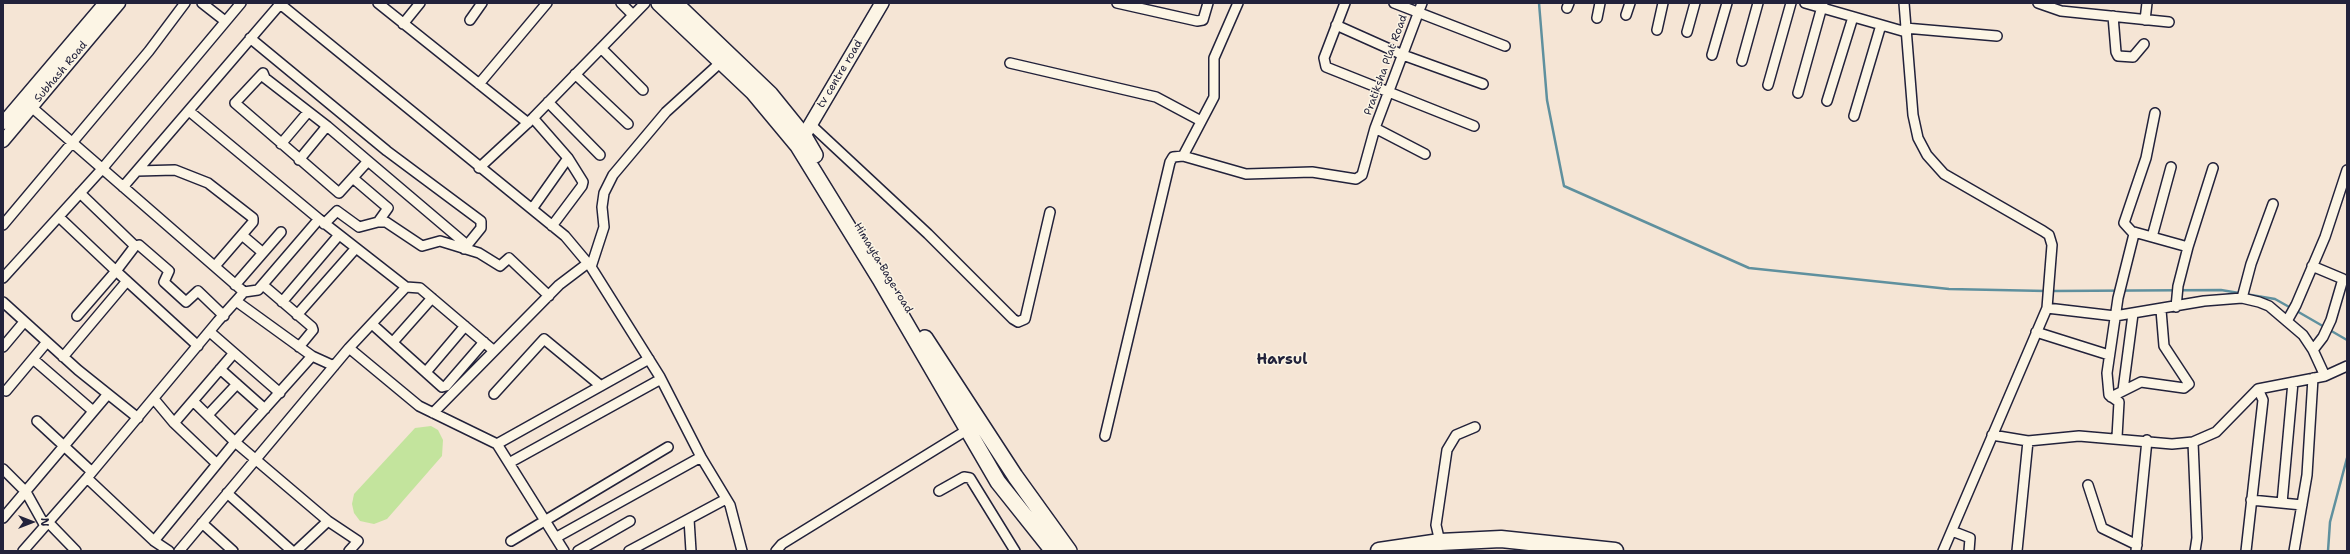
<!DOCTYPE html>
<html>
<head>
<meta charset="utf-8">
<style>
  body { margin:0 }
  #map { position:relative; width:2350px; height:554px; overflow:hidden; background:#f5e5d5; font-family:"Shantell Sans",sans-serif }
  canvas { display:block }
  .frame { position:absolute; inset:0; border:4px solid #22223b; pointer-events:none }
  .north { position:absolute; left:12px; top:502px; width:40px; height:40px; -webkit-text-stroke:3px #fcf5e5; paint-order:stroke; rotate:90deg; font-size:11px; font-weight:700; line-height:16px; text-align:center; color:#22223b }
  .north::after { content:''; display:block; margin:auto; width:14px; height:18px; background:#22223b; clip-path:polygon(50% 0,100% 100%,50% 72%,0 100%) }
</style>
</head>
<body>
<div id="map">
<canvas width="2350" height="554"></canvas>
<div class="frame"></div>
<div class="north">N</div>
</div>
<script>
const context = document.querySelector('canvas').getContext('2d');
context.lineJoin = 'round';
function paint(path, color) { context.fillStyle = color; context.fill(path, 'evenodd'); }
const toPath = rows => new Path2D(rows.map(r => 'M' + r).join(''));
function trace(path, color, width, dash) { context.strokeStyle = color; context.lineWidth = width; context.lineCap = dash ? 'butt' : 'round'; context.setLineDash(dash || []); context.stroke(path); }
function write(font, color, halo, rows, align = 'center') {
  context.font = font + ' "Shantell Sans",sans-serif'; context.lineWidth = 3; context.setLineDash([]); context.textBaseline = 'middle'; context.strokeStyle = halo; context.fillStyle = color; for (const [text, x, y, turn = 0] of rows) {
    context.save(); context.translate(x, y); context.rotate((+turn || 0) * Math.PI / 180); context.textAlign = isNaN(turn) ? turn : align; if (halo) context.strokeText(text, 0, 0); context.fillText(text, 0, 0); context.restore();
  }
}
paint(toPath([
  [431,426,438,430,443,440,442,456,387,519,374,524,360,521,354,513,352,504,354,494,415,428]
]), '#c3e49d');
trace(toPath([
  [1539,3,1547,100,1564,186,1749,268,1949,289,2046,291],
  [2051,291,2221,290,2275,299,2291,308],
  [2295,310,2347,340],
  [2328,551,2330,522,2347,458]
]), '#5f909e', 2.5);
const minor = toPath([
  [202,3,225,21],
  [279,3,565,236,591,267,660,377,701,457,730,505,742,551],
  [378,3,528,123],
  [621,3,633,15],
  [1117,3,1197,21,1203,20,1208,3],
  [1345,3,1324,58,1326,67,1474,126],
  [1394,3,1505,46],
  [1422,3,1375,128,1425,154],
  [1805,3,1906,32],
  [1904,3,1913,115,1918,138,1927,155,1944,174,2043,231,2049,235,2052,245,2047,308,1943,551],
  [2038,3,2061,11,2169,22],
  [1567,8,1569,3],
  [1626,15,1630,3],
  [2113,16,2116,52,2118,56,2133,57,2144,44],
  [1597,18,1600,3],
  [470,20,482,3],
  [2145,20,2147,3],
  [403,24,420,3],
  [1336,25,1403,55,1483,84],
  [1905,28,1997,36],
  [1657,30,1663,3],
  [1687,32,1695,3],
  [250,38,387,151,481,221,481,228,464,249],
  [601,48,643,90],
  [1712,55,1727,3],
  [1742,61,1758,3],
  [1010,63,1156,97,1201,121],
  [575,74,628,124],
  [479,84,547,3],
  [1768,85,1791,3],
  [1798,93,1823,3],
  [1827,101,1853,17],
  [548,102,600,155],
  [28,104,244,292],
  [189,111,319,219,406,287],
  [1854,116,1881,25],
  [533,118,568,158,583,182,582,186,552,226],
  [810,124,928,234,1013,319,1018,322,1025,319,1050,212],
  [281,144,308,112],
  [1183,156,1214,97,1214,58,1238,3],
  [299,160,327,126],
  [368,161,339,193,235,103,263,73,265,78,327,126,368,161,467,245],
  [479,168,533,118,645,3],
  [137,171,175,170,208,183,253,218,253,222,215,266],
  [354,179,388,208,378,222],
  [123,187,281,3],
  [80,193,135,246],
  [532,209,568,158],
  [59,217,116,271,77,316],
  [324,224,337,211,359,227,378,222,386,222,422,246,440,241,479,253,500,266,509,258,549,296],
  [3,225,149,51,185,3],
  [2134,232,2188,247],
  [242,235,262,252],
  [2152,237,2171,167],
  [2312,266,2343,279,2331,320,2323,337,2313,350],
  [591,267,604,227,602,207,604,193,613,175,666,112,721,62],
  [3,278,102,169,241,3],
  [235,285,281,232],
  [263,285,312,327,313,330,299,347],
  [2242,298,2251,264,2273,204],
  [236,301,312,356],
  [3,302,78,370,138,418],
  [282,302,339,235],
  [2176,307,2178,286,2188,247,2213,168],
  [2047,308,2115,316,2204,301,2242,298,2259,302,2269,306,2303,335,2313,350,2325,376],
  [297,315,356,248],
  [2287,321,2296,305,2325,237,2347,170],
  [372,324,442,387,446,386,484,342],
  [210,332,280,393],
  [2036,332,2109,355],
  [393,342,432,298],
  [198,346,116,271,135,246,139,245,169,271,164,282,186,302,198,291,224,316],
  [3,347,24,322],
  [349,348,419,406,497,444,564,551],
  [63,357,127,281],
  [33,359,93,411],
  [220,369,265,409],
  [426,372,465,326],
  [2123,390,2133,314],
  [6,391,47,342],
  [494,394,544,339,601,386],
  [2111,397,2141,382,2184,388,2189,384,2164,346,2161,310],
  [154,399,174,423,217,464],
  [193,401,235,442,312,356,334,366],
  [433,413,559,285,588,263],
  [208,415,237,384],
  [37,421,92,472],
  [174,423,234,353],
  [1992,435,2028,441,2079,436,2172,444,2193,442,2216,432,2258,389],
  [1105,436,1170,162,1173,157,1183,156,1246,174,1312,172,1356,179,1362,175,1375,128],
  [2117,437,2119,402,2109,395,2107,373,2118,298,2134,234,2124,223,2146,158,2155,113],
  [2193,442,2197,538,2195,551],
  [497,444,649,359],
  [509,463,661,379],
  [3,469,26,492,45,526],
  [87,478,154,541,169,551],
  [2088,485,2102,528,2137,545],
  [939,491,964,477,970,478,1015,551],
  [227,493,292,551],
  [2251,500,2302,505],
  [2282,503,2293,382],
  [3,518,108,394],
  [689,519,691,551],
  [48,522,76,551],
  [202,523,233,551],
  [1952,531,1970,538,1969,551],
  [557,537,701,457],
  [154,541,235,442,328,521,358,541,349,551],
  [511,541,668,447],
  [1440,542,1436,525,1447,450,1456,435,1475,427],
  [23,551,87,478,218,321,244,292,258,290,319,219],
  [179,551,349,348,406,287,420,288,493,350],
  [296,551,328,521],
  [578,551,630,521],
  [629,551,726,499],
  [776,551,782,544,967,430],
  [2017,551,2028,441],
  [2136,551,2147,440],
  [2246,551,2263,400,2258,389,2325,376,2347,366],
  [2294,551,2307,475,2313,378]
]);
const tertiary = toPath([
  [3,123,105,3],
  [3,141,119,3]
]);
const secondary = toPath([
  [799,144,882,3]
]);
const primary = toPath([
  [659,3,753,92,798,146,880,279,998,482,1053,551],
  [675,3,770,94,804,136,815,155],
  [925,338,1015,476,1069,551]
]);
const trunk = toPath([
  [1379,551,1440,542,1501,539,1615,551]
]);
trace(minor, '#22223b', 12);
trace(tertiary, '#22223b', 15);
trace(secondary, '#22223b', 16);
trace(primary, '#22223b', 18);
trace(trunk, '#22223b', 19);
trace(minor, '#fcf5e5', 9);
trace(tertiary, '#fcf5e5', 12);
trace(secondary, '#fcf5e5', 13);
trace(primary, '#fcf5e5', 15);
trace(trunk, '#fcf5e5', 16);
write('11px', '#22223b', '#fcf5e5', [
  ["Pratiksha Plat Road",1386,65,-70],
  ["Subhash Road",61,72,-50],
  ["tv centre road",840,74,-59],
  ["Himayta Bage road",883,268,59]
]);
write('bold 15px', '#22223b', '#fcf5e5', [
  ["Harsul",1282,360]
]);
</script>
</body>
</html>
